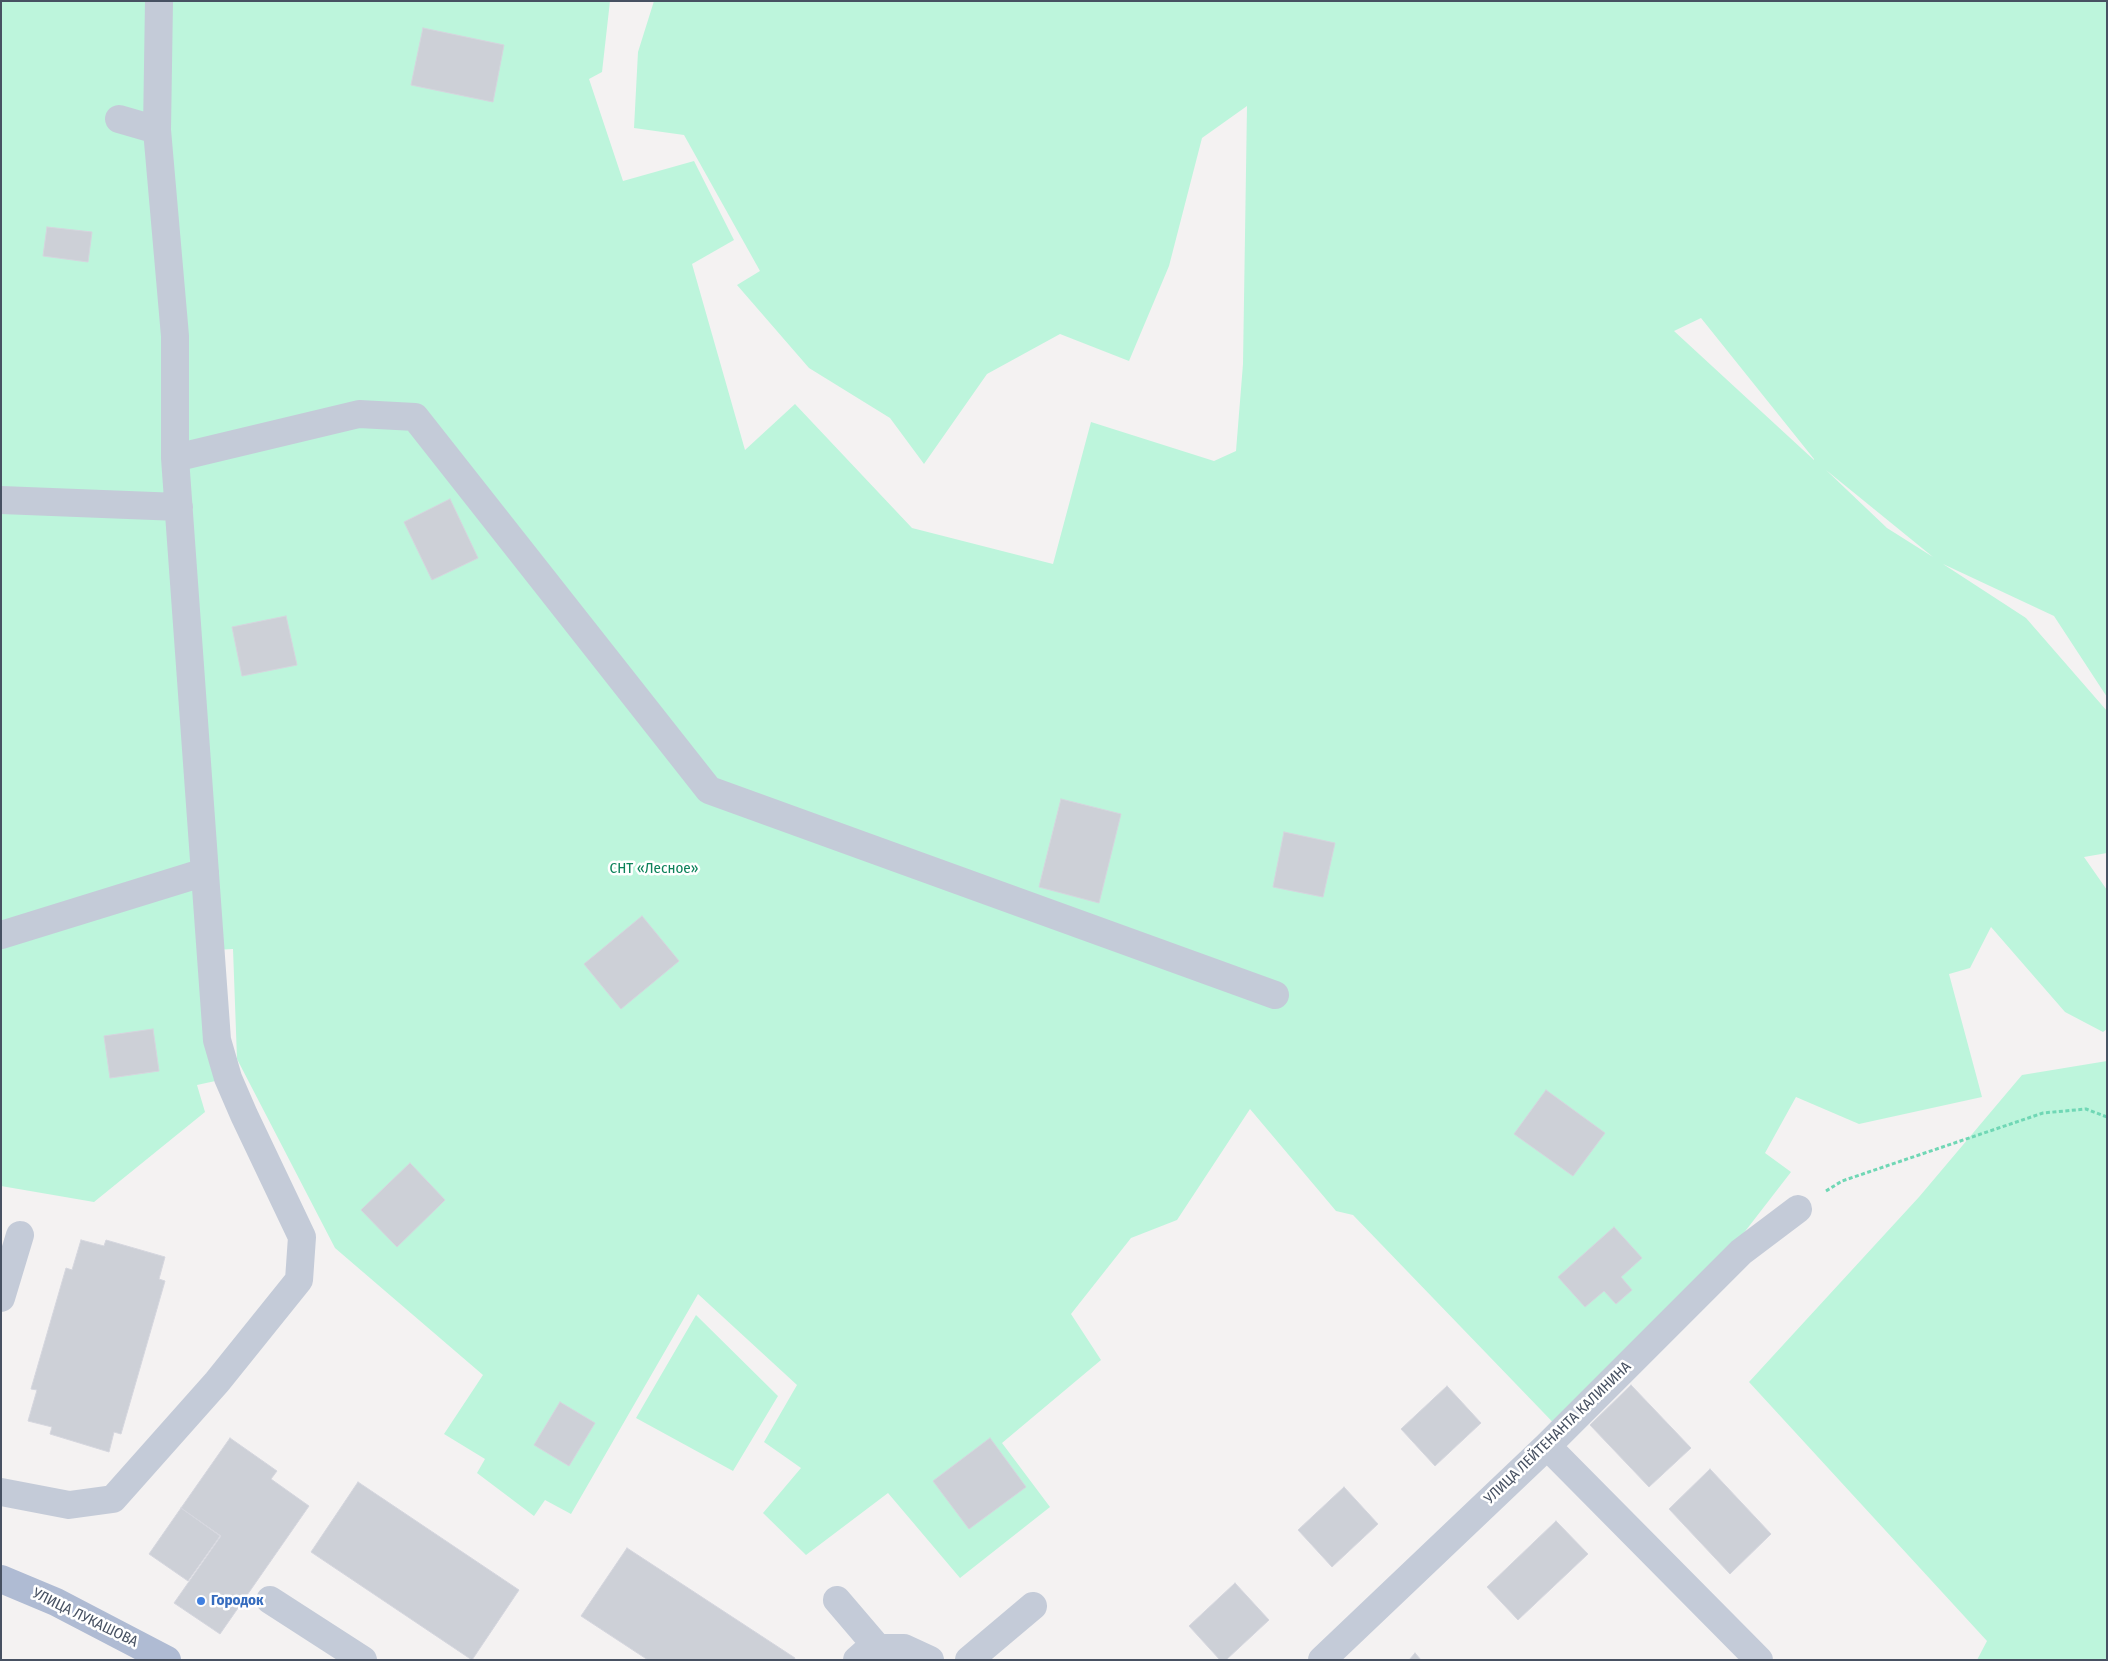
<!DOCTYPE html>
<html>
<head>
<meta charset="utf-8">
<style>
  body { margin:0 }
  #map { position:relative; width:2108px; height:1661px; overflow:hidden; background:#f4f2f2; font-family:"Fira Sans Condensed",sans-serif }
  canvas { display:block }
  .frame { position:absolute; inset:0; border:2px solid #475162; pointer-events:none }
</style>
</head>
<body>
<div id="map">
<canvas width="2108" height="1661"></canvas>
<div class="frame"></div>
</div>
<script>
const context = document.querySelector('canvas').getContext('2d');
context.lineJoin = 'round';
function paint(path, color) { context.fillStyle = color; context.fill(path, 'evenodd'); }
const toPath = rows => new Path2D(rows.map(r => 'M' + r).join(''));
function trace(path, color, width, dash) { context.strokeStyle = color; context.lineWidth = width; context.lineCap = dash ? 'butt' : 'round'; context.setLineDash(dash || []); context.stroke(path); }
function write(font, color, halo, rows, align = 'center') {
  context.font = font + ' "Fira Sans Condensed",sans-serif'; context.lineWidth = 5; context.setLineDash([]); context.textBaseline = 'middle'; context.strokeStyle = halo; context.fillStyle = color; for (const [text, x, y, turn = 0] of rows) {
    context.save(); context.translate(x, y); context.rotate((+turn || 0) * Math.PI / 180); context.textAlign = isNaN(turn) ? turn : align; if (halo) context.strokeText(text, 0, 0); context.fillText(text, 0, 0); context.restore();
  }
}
paint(toPath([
  [1,1,610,1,602,72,589,79,623,181,694,161,734,240,692,264,745,450,795,404,912,528,1053,564,1091,422,1214,461,1236,451,1243,364,1247,106,1202,138,1169,266,1129,361,1060,334,987,374,924,464,890,418,809,368,737,285,760,271,684,135,634,128,638,52,654,1,2107,1,2107,697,2054,616,1943,564,2026,618,2107,711,2107,853,2084,857,2107,890,2107,1029,2103,1032,2065,1012,1991,927,1970,968,1949,974,1982,1097,1859,1124,1796,1097,1765,1153,1791,1172,1644,1362,1568,1438,1353,1215,1336,1211,1250,1109,1177,1220,1131,1238,1071,1314,1101,1360,1002,1443,1050,1507,960,1578,888,1493,806,1555,763,1513,801,1468,764,1442,797,1385,698,1294,571,1514,545,1500,534,1516,477,1473,485,1459,444,1434,483,1375,335,1248,237,1059,233,949,214,950,220,1080,197,1085,205,1112,94,1202,1,1186],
  [1701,318,1814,459,1814,460,1674,331],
  [1826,470,1933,557,1887,528],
  [2107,1061,2107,1660,1977,1660,1987,1641,1749,1382,1919,1197,2022,1075],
  [696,1315,778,1396,733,1471,636,1418]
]), '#bdf5dc');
const building = toPath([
  [423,28,504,45,493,102,411,85,423,28],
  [47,227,92,232,88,262,43,256,47,227],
  [450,499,478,558,432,580,404,522,450,499],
  [286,616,297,665,242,676,232,627,286,616],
  [1061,799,1121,814,1099,903,1039,887,1061,799],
  [1284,832,1335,843,1323,897,1273,887,1284,832],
  [642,916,679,961,621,1009,584,964,642,916],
  [153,1029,159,1071,110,1078,104,1036,153,1029],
  [1546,1090,1605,1133,1573,1176,1514,1134,1546,1090],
  [410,1163,445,1200,397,1247,361,1210,410,1163],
  [1614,1227,1642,1258,1621,1277,1632,1290,1616,1304,1604,1291,1585,1307,1558,1277,1614,1227],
  [81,1240,104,1246,106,1240,165,1257,159,1279,165,1281,121,1434,114,1432,109,1452,50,1434,52,1427,28,1421,37,1390,31,1389,66,1268,72,1270,81,1240],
  [1631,1385,1691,1448,1649,1487,1590,1425,1631,1385],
  [1447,1386,1481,1423,1435,1466,1401,1429,1447,1386],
  [560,1402,595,1423,569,1466,534,1445,560,1402],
  [230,1438,277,1471,271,1479,309,1506,220,1634,174,1603,221,1536,181,1508,230,1438],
  [990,1438,1026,1487,969,1529,933,1481,990,1438],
  [1710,1469,1771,1534,1730,1574,1669,1509,1710,1469],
  [358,1482,519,1590,472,1660,311,1552,358,1482],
  [1344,1487,1378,1524,1332,1567,1298,1530,1344,1487],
  [181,1508,220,1536,188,1581,149,1554,181,1508],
  [1556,1521,1588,1554,1518,1620,1487,1587,1556,1521],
  [627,1548,795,1658,794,1660,648,1660,581,1616,627,1548],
  [1235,1583,1269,1620,1226,1660,1220,1660,1189,1626,1235,1583],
  [1415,1653,1421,1660,1409,1660,1415,1653]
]);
paint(building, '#cdd0d7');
trace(building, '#d5d6de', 1);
trace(toPath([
  [1826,1191,1842,1181,2043,1113,2086,1109,2107,1117]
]), '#70d7b5', 3, [4, 2.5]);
trace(toPath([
  [119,119,157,130],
  [175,458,359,414,415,417,709,790,1275,995],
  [1,500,179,507],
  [1,935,205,872],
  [1,1298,20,1235],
  [1547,1446,1759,1660],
  [1,1492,69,1505,113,1499,217,1382,299,1280,302,1237,244,1115,228,1078,217,1040,175,458,175,336,157,130,159,1],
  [270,1600,363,1660],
  [837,1600,878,1648],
  [857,1660,866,1652,878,1648,904,1648,930,1660],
  [969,1660,1033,1606],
  [1322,1660,1547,1446,1741,1252,1798,1209]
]), '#c4cbd8', 28);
trace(toPath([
  [1,1579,56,1602,167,1660]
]), '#afbbd3', 28);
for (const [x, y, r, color] of [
  [201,1601,5,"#3f7fe0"]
]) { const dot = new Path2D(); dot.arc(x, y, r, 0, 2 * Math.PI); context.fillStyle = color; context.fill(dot); trace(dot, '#fff', 2); }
write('15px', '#0d825a', '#fff', [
  ["СНТ «Лесное»",654,869]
]);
write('15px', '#475162', '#fff', [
  ["УЛИЦА ЛЕЙТЕНАНТА КАЛИНИНА",1558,1433,-44],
  ["УЛИЦА ЛУКАШОВА",85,1618,26]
]);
write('bold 15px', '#366cbe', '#fff', [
  ["Городок",211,1601]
], 'left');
</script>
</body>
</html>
